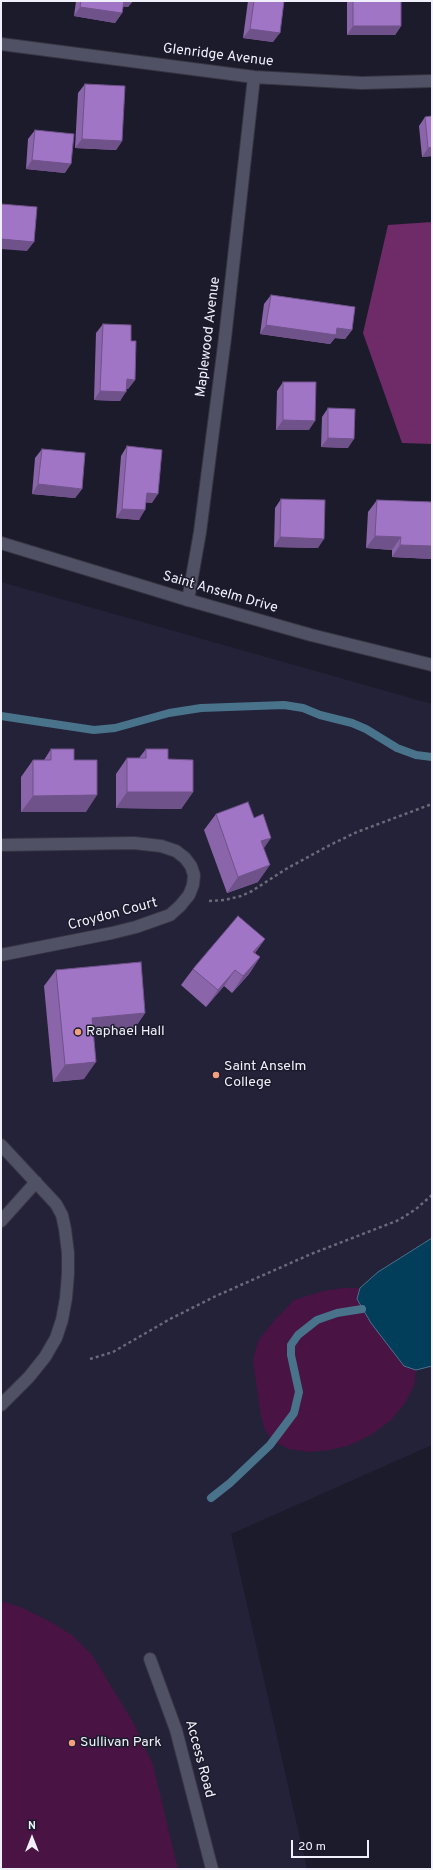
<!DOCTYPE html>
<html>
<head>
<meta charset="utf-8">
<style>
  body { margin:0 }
  #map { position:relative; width:433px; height:1870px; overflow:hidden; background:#1c1b2c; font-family:Overpass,sans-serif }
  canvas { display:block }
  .frame { position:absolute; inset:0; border:2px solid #eff0fc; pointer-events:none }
  .north { position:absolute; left:12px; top:1818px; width:40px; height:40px; -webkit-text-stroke:3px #1c1b2c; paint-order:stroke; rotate:0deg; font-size:11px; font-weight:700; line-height:16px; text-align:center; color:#eff0fc }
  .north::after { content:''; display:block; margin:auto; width:14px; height:18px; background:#eff0fc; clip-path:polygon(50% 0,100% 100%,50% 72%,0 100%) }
  .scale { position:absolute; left:291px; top:1840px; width:78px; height:18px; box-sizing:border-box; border:2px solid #eff0fc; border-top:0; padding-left:5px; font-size:12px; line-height:14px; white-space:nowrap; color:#eff0fc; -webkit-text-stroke:3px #1c1b2c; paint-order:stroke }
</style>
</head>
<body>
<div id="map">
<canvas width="433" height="1870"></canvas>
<div class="frame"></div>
<div class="north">N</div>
<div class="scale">20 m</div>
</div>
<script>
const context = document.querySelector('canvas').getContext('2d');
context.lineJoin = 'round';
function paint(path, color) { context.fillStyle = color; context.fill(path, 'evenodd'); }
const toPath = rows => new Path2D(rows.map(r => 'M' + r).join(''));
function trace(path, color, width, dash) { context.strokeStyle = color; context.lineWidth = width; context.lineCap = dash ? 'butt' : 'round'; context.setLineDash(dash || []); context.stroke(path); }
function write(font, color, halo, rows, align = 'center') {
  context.font = font + ' Overpass,sans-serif'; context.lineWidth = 3; context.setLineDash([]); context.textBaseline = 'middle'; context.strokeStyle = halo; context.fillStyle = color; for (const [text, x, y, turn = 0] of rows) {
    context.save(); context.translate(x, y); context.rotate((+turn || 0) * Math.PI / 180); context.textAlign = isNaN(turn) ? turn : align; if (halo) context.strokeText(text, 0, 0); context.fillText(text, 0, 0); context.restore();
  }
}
paint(toPath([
  [1,582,432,704,432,1445,231,1534,307,1869,1,1869]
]), '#232239');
paint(toPath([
  [343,1288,360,1288,357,1299,395,1355,404,1366,416,1370,414,1386,405,1403,391,1420,371,1435,348,1446,329,1450,310,1452,289,1449,273,1441,265,1430,261,1416,253,1361,258,1341,273,1322,294,1300,323,1291],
  [1,1601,20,1607,49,1621,72,1635,92,1655,133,1722,153,1765,178,1869,1,1869]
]), '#491344');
paint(toPath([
  [432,222,432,444,402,443,363,333,388,225]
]), '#6e2b68');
const water = toPath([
  [432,1238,432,1366,416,1370,404,1366,371,1323,357,1299,360,1288,378,1272,432,1238]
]);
paint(water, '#023d5a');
trace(water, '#49738b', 1);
trace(toPath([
  [1,716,94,730,115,728,169,713,201,708,284,705,303,708,320,715,352,723,366,729,397,748,416,755,432,757],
  [211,1498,230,1483,270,1445,294,1413,299,1392,291,1355,291,1345,298,1335,317,1320,337,1313,362,1309]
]), '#49738b', 8);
const lane = toPath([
  [1,845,134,843,161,846,176,851,185,858,191,866,194,875,193,885,189,895,180,906,170,915,136,927,112,933,1,955],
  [1,1145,56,1204,62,1215,65,1229,68,1253,68,1274,66,1298,62,1320,56,1338,45,1357,29,1377,1,1405],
  [1,1221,36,1182],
  [150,1659,176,1730,212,1869]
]);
const street = toPath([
  [1,44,254,77,362,83,432,81],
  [188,600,200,532,225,338,254,77]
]);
const secondary = toPath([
  [1,543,188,600,311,635,432,665]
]);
trace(lane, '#353542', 14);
trace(street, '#353542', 14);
trace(secondary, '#353542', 14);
trace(toPath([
  [209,901,225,900,241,896,252,891,286,869,330,845,357,832,432,804],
  [90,1359,113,1352,170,1319,216,1296,311,1254,399,1220,416,1209,432,1195]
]), '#6b6a79', 2.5, [3, 3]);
trace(lane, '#515165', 12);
trace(street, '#515165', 12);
trace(secondary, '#515165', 12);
paint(toPath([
  [76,1,133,1,128,7,123,6,122,13,115,23,74,16],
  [248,1,284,1,273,42,243,38],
  [347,1,401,1,401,26,395,35,347,35],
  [85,84,122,141,116,150,75,148,78,93],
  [432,116,432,156,422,157,419,126,425,117],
  [35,130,65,173,26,169,28,139],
  [271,295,352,330,345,339,335,338,330,344,260,334,264,304],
  [103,324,131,341,135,380,128,389,126,389,120,401,94,400,96,333],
  [283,382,309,430,276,430,277,391],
  [328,408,348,448,321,447,322,417],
  [127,446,152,503,146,502,139,520,116,518,121,456],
  [42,449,82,489,75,498,32,494,35,458],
  [281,499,318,548,274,547,275,508],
  [377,500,432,502,432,559,392,557,392,550,366,548,368,512],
  [51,749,74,760,86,812,21,812,21,777,33,760,44,760],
  [146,749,168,759,193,792,181,809,116,808,116,774,127,758,139,758],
  [216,814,264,848,258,882,227,893,204,830],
  [265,939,255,953,260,957,249,974,232,993,224,986,206,1007,181,985,193,969],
  [56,970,145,1013,134,1029,93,1033,84,1079,53,1082,44,986]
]), '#8a65a9');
paint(toPath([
  [121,1,133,1,128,7,118,6],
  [80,7,122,13,115,23,74,16],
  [353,26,401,26,395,35,347,35],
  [250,29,280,33,273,42,243,38],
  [82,139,122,141,116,150,75,148],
  [432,147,432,156,422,157,428,148],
  [32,160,71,164,65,173,26,169],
  [1,239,34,242,27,251,1,249],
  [266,325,337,328,352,330,345,339,335,338,330,344,260,334],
  [127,379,135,380,128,389,120,389],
  [100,391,126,392,120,401,94,400],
  [283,420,315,421,309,430,276,430],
  [328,438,354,439,348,448,321,447],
  [38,484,82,489,75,498,32,494],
  [147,493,158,494,152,503,140,502],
  [122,509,145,510,139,520,116,518],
  [375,536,401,537,392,550,366,548],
  [280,537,324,539,318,548,274,547],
  [400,545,432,546,432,559,392,557],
  [127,792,193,792,181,809,116,808],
  [97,795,86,812,21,812,33,796],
  [271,838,260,854,261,841],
  [270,865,258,882,227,893,238,877],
  [265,939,253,955,253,952],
  [260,957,249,974,232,993,243,976],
  [235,970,224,986,206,1007,218,990],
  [145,1013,134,1029,80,1034,92,1018],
  [96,1062,84,1079,53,1082,65,1065]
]), '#70528a');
const building = toPath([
  [81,1,124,1,122,13,80,7,81,1],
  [254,1,284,1,280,33,250,29,254,1],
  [353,1,401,1,401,26,353,26,353,1],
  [85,84,125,86,122,141,82,139,85,84],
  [432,116,432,147,428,148,425,117,432,116],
  [35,130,74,134,71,164,32,160,35,130],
  [1,204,37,207,34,242,1,239,1,204],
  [271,295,355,307,352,330,337,328,336,335,266,325,271,295],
  [103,324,131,325,131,341,136,341,135,380,127,379,126,392,100,391,103,324],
  [283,382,316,382,315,421,283,420,283,382],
  [328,408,355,409,354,439,328,438,328,408],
  [127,446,162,450,158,494,147,493,145,510,122,509,127,446],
  [42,449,85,453,82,489,38,484,42,449],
  [281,499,325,500,324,539,280,537,281,499],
  [377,500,432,502,432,546,400,545,401,537,375,536,377,500],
  [51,749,74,749,74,760,97,760,97,795,33,796,33,760,51,760,51,749],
  [146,749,168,749,168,759,193,760,193,792,127,792,127,758,146,758,146,749],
  [248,802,254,818,263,814,271,838,261,841,270,865,238,877,216,814,248,802],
  [238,916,265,939,253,952,260,957,243,976,235,970,218,990,193,969,238,916],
  [141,962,145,1013,92,1018,96,1062,65,1065,56,970,141,962]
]);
paint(building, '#a075c5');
trace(building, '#70528a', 1);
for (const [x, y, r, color] of [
  [78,1032,4,"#f3a081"],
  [216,1075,4,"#f3a081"],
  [72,1743,4,"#f3a081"]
]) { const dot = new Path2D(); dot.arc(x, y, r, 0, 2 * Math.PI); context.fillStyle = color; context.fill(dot); trace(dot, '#1c1b2c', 1.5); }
write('14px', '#eff0fc', '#1c1b2c', [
  ["Glenridge Avenue",218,56,7],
  ["Maplewood Avenue",209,337,-83],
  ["Saint Anselm Drive",220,593,16],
  ["Croydon Court",113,915,-15],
  ["Access Road",199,1759,75]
]);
write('14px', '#eff0fc', '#1c1b2c', [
  ["Raphael Hall",86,1032],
  ["Saint Anselm",224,1067],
  ["College",224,1083],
  ["Sullivan Park",80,1743]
], 'left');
</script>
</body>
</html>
